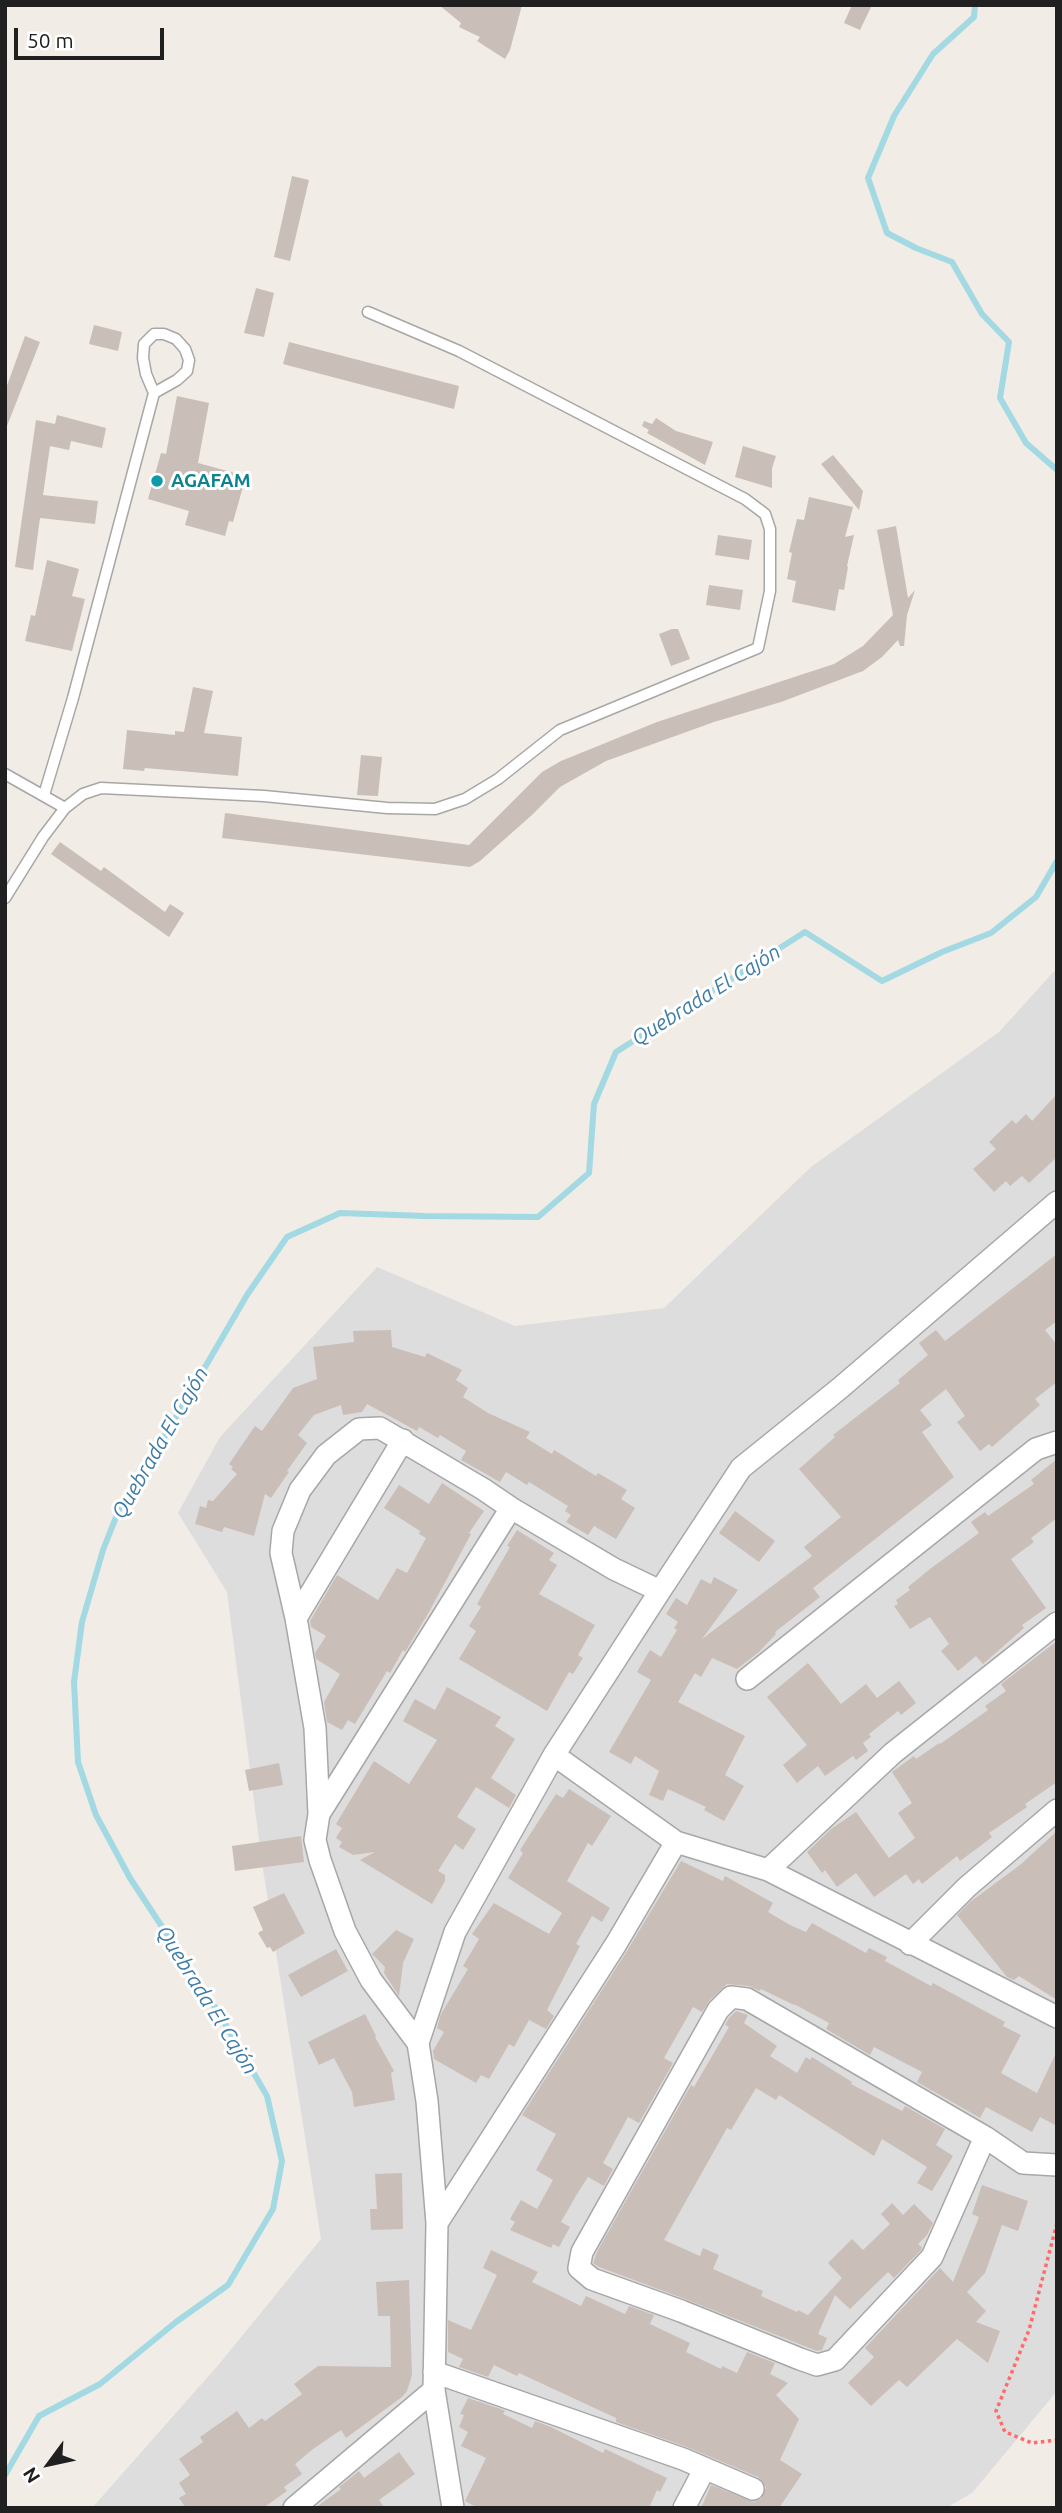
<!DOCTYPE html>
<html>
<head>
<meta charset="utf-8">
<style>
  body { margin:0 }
  #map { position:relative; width:1062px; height:2513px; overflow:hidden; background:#f1ece5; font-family:Ubuntu,sans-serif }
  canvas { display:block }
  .frame { position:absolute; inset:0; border:7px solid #202020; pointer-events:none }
  .north { position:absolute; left:14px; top:2429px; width:70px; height:70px; -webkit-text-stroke:5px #fff; paint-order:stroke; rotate:237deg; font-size:19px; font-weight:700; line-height:28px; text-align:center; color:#202020 }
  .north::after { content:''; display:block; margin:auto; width:24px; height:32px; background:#202020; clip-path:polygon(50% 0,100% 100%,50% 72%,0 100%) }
  .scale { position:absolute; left:14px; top:28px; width:150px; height:32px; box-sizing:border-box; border:4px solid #202020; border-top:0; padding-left:9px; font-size:21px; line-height:24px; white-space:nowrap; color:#202020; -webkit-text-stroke:5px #fff; paint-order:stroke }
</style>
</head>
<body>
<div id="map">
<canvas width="1062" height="2513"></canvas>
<div class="frame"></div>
<div class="north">N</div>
<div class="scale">50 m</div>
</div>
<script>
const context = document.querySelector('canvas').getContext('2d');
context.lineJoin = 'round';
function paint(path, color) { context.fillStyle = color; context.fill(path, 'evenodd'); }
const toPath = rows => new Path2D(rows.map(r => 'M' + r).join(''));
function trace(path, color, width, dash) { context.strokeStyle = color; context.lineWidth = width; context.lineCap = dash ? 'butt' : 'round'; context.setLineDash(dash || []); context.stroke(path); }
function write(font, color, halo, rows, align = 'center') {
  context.font = font + ' Ubuntu,sans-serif'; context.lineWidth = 6; context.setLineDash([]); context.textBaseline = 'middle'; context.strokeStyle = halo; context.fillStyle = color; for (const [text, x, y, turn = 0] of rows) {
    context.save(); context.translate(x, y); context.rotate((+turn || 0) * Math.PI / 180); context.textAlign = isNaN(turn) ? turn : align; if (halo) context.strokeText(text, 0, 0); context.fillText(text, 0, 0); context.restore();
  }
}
paint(toPath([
  [1057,968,1057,2391,972,2493,946,2508,92,2508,220,2363,321,2239,262,1863,227,1592,178,1513,220,1437,377,1267,515,1326,664,1308,811,1167,999,1032]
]), '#dedddd');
trace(toPath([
  [975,5,974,17,933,54,894,116,868,178,887,233,916,248,952,262,982,314,1009,342,1000,398,1026,443,1057,470],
  [5,2475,39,2416,100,2384,176,2322,228,2285,273,2209,282,2161,267,2096,220,2015,130,1878,96,1815,78,1762,74,1682,82,1622,103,1550,122,1502,155,1453,247,1295,287,1237,340,1213,425,1216,538,1217,589,1173,594,1104,616,1052,805,932,882,981,942,952,991,933,1036,897,1057,861]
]), '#a2d9e3', 6);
paint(toPath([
  [439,5,522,5,510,50,505,59,477,41,480,37,459,27,461,23],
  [852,5,872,5,860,30,844,23],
  [292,176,309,180,290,261,274,257],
  [256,288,274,293,264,337,244,333],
  [94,325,122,332,118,351,89,344],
  [25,336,40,342,5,431,5,391],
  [289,342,459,386,454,409,283,364],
  [177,396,209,403,198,463,246,476,233,522,229,521,225,536,185,525,189,511,148,499,161,453,166,454],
  [57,415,106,428,102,448,71,441,69,450,50,446,43,495,98,501,95,524,40,518,33,570,15,567,36,420,55,424],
  [656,418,676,431,713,442,705,465,647,433,649,430,642,426,644,421,652,424],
  [743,446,776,456,772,468,772,488,735,477],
  [833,455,863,491,859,510,821,464],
  [809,497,853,507,845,537,854,535,847,566,848,567,844,590,839,589,835,611,792,602,796,581,787,579,792,553,789,552,797,519,804,520],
  [896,526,908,598,915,590,907,615,904,646,900,646,898,640,882,657,863,671,781,702,714,722,606,761,560,787,532,815,480,861,470,867,222,838,225,813,469,845,542,772,561,761,657,722,834,664,863,646,893,615,877,530],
  [718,535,752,540,749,560,715,555],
  [47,560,79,569,72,596,85,599,72,651,25,641,31,615,35,616],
  [709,585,743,590,740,610,706,605],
  [672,629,678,629,690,659,671,666,659,634],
  [193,687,213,691,204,733,242,737,238,776,145,768,144,771,123,769,127,730,175,735,175,731,184,732],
  [361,755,382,757,378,796,357,795],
  [60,842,101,871,104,867,165,912,170,904,184,913,169,937,51,854],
  [1057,1094,1057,1157,1029,1183,1022,1176,1010,1186,1006,1181,994,1192,973,1169,996,1149,989,1142,1012,1120,1016,1124,1026,1114,1032,1121],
  [1057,1254,1057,1321,1045,1330,1057,1345,1057,1382,1035,1399,1040,1405,992,1447,989,1444,980,1451,957,1422,965,1416,946,1389,920,1410,932,1425,922,1432,954,1477,813,1588,820,1597,775,1632,776,1634,759,1652,737,1669,712,1658,701,1677,695,1673,678,1702,745,1736,725,1775,744,1786,724,1821,704,1810,706,1807,668,1789,663,1801,649,1795,659,1771,635,1756,631,1764,609,1752,651,1680,637,1672,650,1650,661,1657,677,1630,674,1628,678,1622,666,1614,676,1598,687,1605,701,1579,711,1584,714,1577,738,1590,702,1639,812,1556,804,1547,841,1517,799,1469,835,1437,833,1435,900,1383,898,1380,928,1355,919,1343,936,1330,945,1341],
  [391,1330,392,1347,425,1357,427,1353,462,1370,456,1380,468,1388,463,1397,488,1413,530,1432,526,1438,552,1454,554,1450,596,1476,598,1473,627,1490,621,1499,635,1508,616,1539,594,1526,588,1535,566,1522,571,1515,565,1511,568,1506,529,1482,527,1485,506,1472,500,1482,461,1460,466,1451,440,1435,438,1438,419,1427,417,1431,367,1404,362,1412,343,1415,341,1405,314,1415,298,1435,307,1443,287,1471,289,1472,271,1498,265,1494,254,1536,224,1527,222,1532,195,1524,200,1506,206,1508,208,1500,213,1501,237,1474,231,1469,233,1467,229,1464,255,1426,262,1431,293,1388,317,1379,313,1347,354,1342,353,1331],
  [1057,1459,1057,1518,1031,1538,1034,1542,1011,1559,1046,1608,1022,1625,1024,1628,983,1664,976,1656,958,1671,941,1651,949,1644,930,1617,910,1629,894,1606,898,1604,896,1600,910,1590,908,1587,930,1569,979,1533,971,1522,985,1512,988,1516,1034,1484,1031,1480],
  [442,1483,484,1511,469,1533,471,1534,429,1612,405,1652,403,1650,390,1673,387,1671,355,1724,348,1720,342,1730,327,1722,324,1702,340,1674,316,1659,315,1653,326,1636,311,1627,310,1621,337,1575,378,1600,397,1568,407,1573,426,1538,419,1534,420,1531,384,1508,399,1485,429,1504],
  [735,1511,775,1541,759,1562,719,1533],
  [517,1530,554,1553,549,1560,557,1565,539,1594,595,1625,578,1655,583,1658,573,1674,569,1672,547,1711,459,1659,476,1631,469,1626,481,1607,477,1604,510,1547,507,1546],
  [1057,1641,1057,1782,1025,1804,1027,1807,989,1833,992,1837,979,1847,960,1861,957,1856,922,1884,919,1879,913,1884,906,1874,874,1897,856,1873,837,1887,825,1870,822,1873,807,1852,831,1829,856,1812,889,1858,915,1838,898,1813,912,1803,892,1772,914,1756,916,1759,939,1743,940,1744,988,1710,985,1706,1006,1691,1001,1684],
  [808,1663,841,1704,866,1684,877,1698,899,1681,916,1703,901,1715,898,1711,869,1734,871,1737,863,1743,868,1751,856,1760,853,1756,825,1776,818,1766,797,1783,783,1765,807,1745,767,1697],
  [447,1687,501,1717,495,1726,515,1739,491,1778,516,1795,509,1808,476,1787,457,1817,476,1829,463,1850,455,1844,438,1871,445,1875,445,1881,432,1904,360,1860,375,1852,353,1855,339,1847,342,1842,336,1838,342,1828,336,1824,374,1761,409,1784,437,1740,403,1721,415,1699,435,1710],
  [279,1763,283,1785,249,1791,245,1770],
  [569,1789,611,1816,592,1846,588,1843,567,1881,610,1908,602,1922,592,1916,576,1944,580,1946,547,2010,554,2016,546,2029,529,2020,514,2047,509,2044,489,2079,481,2075,476,2083,434,2059,433,2051,444,2032,437,2028,441,2014,468,1969,463,1966,479,1939,472,1934,494,1903,549,1934,562,1913,508,1878,523,1853,520,1850,556,1794,563,1798],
  [1057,1831,1057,2000,1019,1976,1014,1980,1007,1977,957,1915,970,1902,1020,1865],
  [301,1836,304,1862,235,1871,232,1846],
  [681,1861,723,1881,725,1876,773,1903,768,1912,790,1925,806,1932,812,1923,866,1953,869,1948,887,1957,885,1961,931,1986,933,1983,1005,2022,1003,2026,1021,2035,1001,2073,1037,2093,1057,2051,1057,2126,1040,2117,1032,2132,986,2107,980,2118,917,2082,922,2072,874,2047,870,2055,826,2029,829,2023,794,2004,794,2005,761,1989,760,1991,749,1986,727,1984,709,2001,702,2012,693,2007,664,2058,673,2063,639,2123,628,2117,603,2163,613,2169,604,2186,588,2177,577,2194,561,2222,570,2227,559,2247,553,2244,551,2248,510,2230,515,2222,510,2219,521,2200,537,2209,553,2180,536,2170,556,2134,522,2115,627,1951],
  [284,1893,305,1933,273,1952,270,1947,267,1948,258,1933,263,1930,253,1907],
  [396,1930,414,1939,403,1963,399,1996,384,1973,385,1967,372,1954],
  [336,1949,348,1971,301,1997,288,1975],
  [736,2011,748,2015,744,2023,777,2046,770,2056,797,2073,806,2057,810,2060,812,2057,852,2082,851,2084,902,2111,905,2106,945,2129,936,2145,953,2156,932,2191,917,2183,927,2167,882,2139,874,2156,779,2095,776,2100,756,2088,731,2130,727,2128,664,2240,700,2256,703,2248,719,2255,713,2269,763,2291,761,2296,797,2312,798,2310,808,2315,842,2278,828,2263,852,2239,863,2250,890,2224,881,2214,892,2203,903,2215,914,2204,933,2223,927,2235,918,2244,922,2247,921,2250,894,2278,888,2272,850,2309,835,2295,818,2334,827,2338,822,2350,817,2351,685,2299,599,2267,593,2263,598,2250,691,2085,694,2087,729,2027,725,2025,729,2018],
  [365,2014,376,2036,375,2037,394,2071,391,2073,395,2100,354,2107,352,2092,334,2058,319,2065,308,2042],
  [402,2173,403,2229,371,2230,370,2209,377,2209,375,2174],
  [982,2185,1028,2201,1018,2231,1002,2225,985,2273,967,2292,986,2311,976,2322,1000,2331,988,2363,957,2339,907,2387,899,2380,871,2406,848,2383,874,2357,865,2348,940,2268,953,2282,979,2217,972,2214],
  [491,2250,538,2272,532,2282,581,2306,586,2296,625,2314,629,2306,654,2315,650,2324,690,2343,686,2352,721,2369,722,2366,737,2373,747,2352,775,2363,770,2374,788,2383,776,2395,799,2419,780,2460,802,2474,779,2508,701,2508,711,2485,754,2502,761,2499,766,2487,758,2477,687,2447,616,2422,616,2418,519,2373,517,2376,494,2365,488,2377,459,2367,463,2359,448,2352,448,2320,471,2330,497,2275,483,2268],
  [409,2280,412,2375,407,2391,402,2397,346,2438,341,2430,313,2449,295,2464,302,2474,284,2487,287,2491,263,2508,186,2508,179,2498,186,2494,179,2483,190,2475,179,2459,203,2442,200,2437,237,2411,249,2428,262,2418,265,2421,302,2394,294,2384,318,2366,391,2367,390,2316,378,2316,376,2282],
  [468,2398,501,2409,505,2411,503,2414,532,2428,535,2421,551,2427,603,2453,605,2449,667,2478,660,2492,657,2490,649,2508,478,2508,465,2501,486,2458,461,2446,468,2432,459,2427,464,2415,460,2414],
  [399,2452,415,2474,379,2500,385,2508,315,2508,341,2489,339,2487,359,2471,364,2478]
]), '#cabeb8');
const lane = toPath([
  [5,774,65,808],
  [44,795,73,698,154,393,146,374,143,358,144,344,154,334,164,334,176,339,185,349,189,360,187,371,177,380,154,393],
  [5,898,43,837,65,808,83,794,101,788,264,796,387,808,435,809,465,799,498,779,560,730,758,648,770,591,770,529,765,514,745,499,459,351,368,312]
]);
const street = toPath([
  [296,1618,403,1440],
  [747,1679,1036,1449,1057,1442],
  [554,1755,676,1842,768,1870,1057,2017],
  [319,1814,511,1508],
  [768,1870,893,1753,1057,1623],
  [910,1944,967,1887,1057,1810],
  [418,2043,371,1980,345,1931,320,1860,315,1840,319,1814,315,1728,296,1618,281,1553,283,1531,300,1490,326,1455,359,1429,380,1428,483,1489,511,1508,614,1569,660,1591,741,1468,839,1389,1057,1202],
  [985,2137,932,2257,835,2360,817,2365,800,2359,681,2311,592,2279,579,2268,582,2252,718,2010,731,1997,747,1999,985,2137,1023,2163,1057,2165],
  [437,2223,616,1944,676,1842],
  [434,2372,683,2459,753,2489],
  [294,2508,434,2390],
  [453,2508,434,2390,437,2223,427,2101,418,2043,455,1932,554,1755,660,1591],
  [684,2508,704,2470]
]);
trace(lane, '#a7a7a7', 13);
trace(street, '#a7a7a7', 24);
trace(toPath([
  [1057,2223,1029,2330,996,2411,1005,2432,1032,2443,1057,2440]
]), '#ff6b69', 3.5, [3.5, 3.5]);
trace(lane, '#fff', 10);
trace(street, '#fff', 21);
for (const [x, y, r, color] of [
  [157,481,7,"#0f9aa8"]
]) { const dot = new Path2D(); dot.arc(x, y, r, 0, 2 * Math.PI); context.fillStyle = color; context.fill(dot); trace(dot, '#fff', 2.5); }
write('bold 19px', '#0d838f', '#fff', [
  ["AGAFAM",171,481]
], 'left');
write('italic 21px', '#3e7ca8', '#fff', [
  ["Quebrada El Cajón",706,995,-32],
  ["Quebrada El Cajón",160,1443,-60],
  ["Quebrada El Cajón",207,2000,58]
]);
</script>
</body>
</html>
